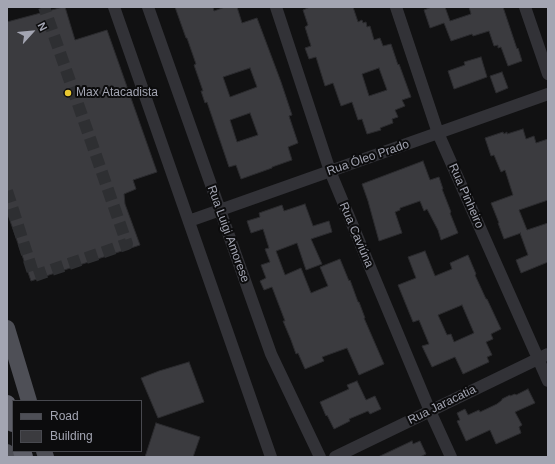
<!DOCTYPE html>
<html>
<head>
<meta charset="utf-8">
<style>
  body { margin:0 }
  #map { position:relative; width:555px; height:464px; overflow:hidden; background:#111112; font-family:Helvetica,sans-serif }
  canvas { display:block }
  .frame { position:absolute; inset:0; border:8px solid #a3a5b2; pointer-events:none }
  .legend { position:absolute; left:12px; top:400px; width:130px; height:52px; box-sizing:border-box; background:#0c0c0d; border:1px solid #48494f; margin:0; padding:5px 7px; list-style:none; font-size:12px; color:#a3a5b2 }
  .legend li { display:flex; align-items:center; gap:8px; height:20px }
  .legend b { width:20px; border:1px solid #48494f }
  .north { position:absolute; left:12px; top:12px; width:40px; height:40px; -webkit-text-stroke:3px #0c0c0d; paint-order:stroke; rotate:63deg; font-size:11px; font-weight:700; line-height:16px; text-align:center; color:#a3a5b2 }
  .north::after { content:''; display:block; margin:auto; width:14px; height:18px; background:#a3a5b2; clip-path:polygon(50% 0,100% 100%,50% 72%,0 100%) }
</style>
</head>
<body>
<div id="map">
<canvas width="555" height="464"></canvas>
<div class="frame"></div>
<ul class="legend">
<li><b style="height:5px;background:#4e4f56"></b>Road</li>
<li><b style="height:11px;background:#3b3b3f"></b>Building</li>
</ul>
<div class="north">N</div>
</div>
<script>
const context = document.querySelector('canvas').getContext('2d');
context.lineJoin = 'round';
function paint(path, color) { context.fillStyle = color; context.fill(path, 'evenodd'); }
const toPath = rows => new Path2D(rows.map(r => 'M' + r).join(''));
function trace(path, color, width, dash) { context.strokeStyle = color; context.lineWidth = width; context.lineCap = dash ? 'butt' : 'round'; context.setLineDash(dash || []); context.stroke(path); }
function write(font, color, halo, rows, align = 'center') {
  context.font = font + ' Helvetica,sans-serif'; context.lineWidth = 4; context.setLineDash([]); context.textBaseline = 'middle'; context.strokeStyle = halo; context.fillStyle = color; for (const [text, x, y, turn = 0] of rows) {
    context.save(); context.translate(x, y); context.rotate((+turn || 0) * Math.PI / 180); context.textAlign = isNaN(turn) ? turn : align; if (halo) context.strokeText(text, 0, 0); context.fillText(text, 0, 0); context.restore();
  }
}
const building = toPath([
  [63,7,65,7,75,40,107,30,157,172,133,180,136,189,124,194,125,204,140,245,31,281,7,212,7,22,63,7],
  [175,7,213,7,214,11,225,7,237,7,242,23,257,18,281,82,292,115,289,116,298,143,288,147,292,160,272,167,272,168,241,179,236,165,229,167,207,102,205,103,201,91,203,91,194,65,196,64,187,38,186,38,175,7],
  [250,68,257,87,230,97,223,77,250,68],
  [250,113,258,135,237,142,230,120,250,113],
  [310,7,353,7,358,22,362,20,363,23,366,22,367,27,370,26,374,40,380,38,383,46,391,44,398,65,399,64,411,97,402,100,405,106,395,110,398,117,392,119,393,123,380,128,381,130,367,134,362,119,358,120,352,102,341,106,333,83,325,86,316,57,309,59,305,48,311,46,305,27,308,25,303,10,310,7],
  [379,68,387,90,369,96,362,74,379,68],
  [432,7,445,7,450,21,471,14,469,7,503,7,517,49,518,48,522,61,508,66,501,47,498,48,498,45,494,46,489,31,473,36,472,34,451,41,444,23,430,28,424,10,432,7],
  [481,57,487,77,454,89,448,71,465,65,464,62,481,57],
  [502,72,508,88,496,93,490,76,502,72],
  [523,129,526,139,534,136,536,143,548,139,548,200,519,210,527,230,548,223,548,262,521,273,516,260,528,255,520,233,521,233,504,239,498,223,499,223,491,203,513,195,505,170,501,172,494,155,491,156,485,138,503,132,504,134,507,132,507,134,523,129],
  [423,161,430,180,439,177,443,189,442,189,451,212,450,213,458,233,441,240,438,230,427,209,424,211,420,201,400,208,400,210,395,212,402,233,379,241,368,201,362,184,423,161],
  [305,204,313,226,329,221,332,232,311,239,322,264,306,270,297,243,276,251,285,275,301,268,311,293,328,286,320,267,340,259,349,281,350,280,358,302,359,302,365,318,364,318,384,364,359,375,347,348,322,357,324,361,305,369,298,353,296,354,291,340,283,321,285,321,272,287,264,290,260,281,266,278,261,265,270,262,265,249,269,248,263,229,251,233,247,221,260,217,259,213,282,205,284,211,305,204],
  [425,251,435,276,452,269,450,263,468,255,476,274,475,275,486,299,487,299,501,329,491,334,493,339,486,342,492,355,487,357,489,362,463,374,455,357,432,367,422,346,429,344,419,320,413,322,398,285,416,278,408,257,425,251],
  [462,305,474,333,454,342,451,334,447,335,438,315,462,305],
  [189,362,204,402,158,418,141,378,159,371,189,362],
  [357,381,366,400,375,396,381,409,370,414,368,411,349,419,350,421,334,429,327,415,326,416,320,402,349,389,347,385,357,381],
  [528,389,535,403,515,412,522,425,519,427,521,433,496,444,490,430,466,441,457,421,460,420,457,413,465,409,468,415,479,410,480,412,497,404,502,400,502,399,510,395,510,396,515,394,516,395,528,389],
  [156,423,200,437,193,457,145,457,156,423],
  [412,441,413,444,420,441,426,454,420,457,378,457,412,441]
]);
paint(building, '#3b3b3f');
trace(building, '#2b2b2e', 1);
trace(toPath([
  [7,191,34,276,127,244,44,7]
]), '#2e2f32', 12, [12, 6]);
trace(toPath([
  [114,7,271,457],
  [148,7,271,354,320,457],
  [276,7,330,171,430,411,451,457],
  [396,7,438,133,548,381],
  [525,7,548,74],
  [189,221,548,94],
  [335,457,548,354]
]), '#323237', 12);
trace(toPath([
  [7,328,29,401],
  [44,451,46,457],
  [7,452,9,457]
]), '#4e4f56', 16);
trace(toPath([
  [7,404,13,423],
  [22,451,24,457]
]), '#5e5f68', 18);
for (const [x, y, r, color] of [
  [68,93,4,"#eac831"]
]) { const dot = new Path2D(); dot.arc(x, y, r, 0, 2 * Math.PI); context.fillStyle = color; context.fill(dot); trace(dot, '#0c0c0d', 1.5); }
write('12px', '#a3a5b2', '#0c0c0d', [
  ["Max Atacadista",76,93]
], 'left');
write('12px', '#a3a5b2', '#0c0c0d', [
  ["Rua Óleo Prado",368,158,-19],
  ["Rua Pinheiro",466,196,66],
  ["Rua Luigi Amorese",228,234,70],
  ["Rua Caviúna",356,235,67],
  ["Rua Jaracatia",442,405,-26]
]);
</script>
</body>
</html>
